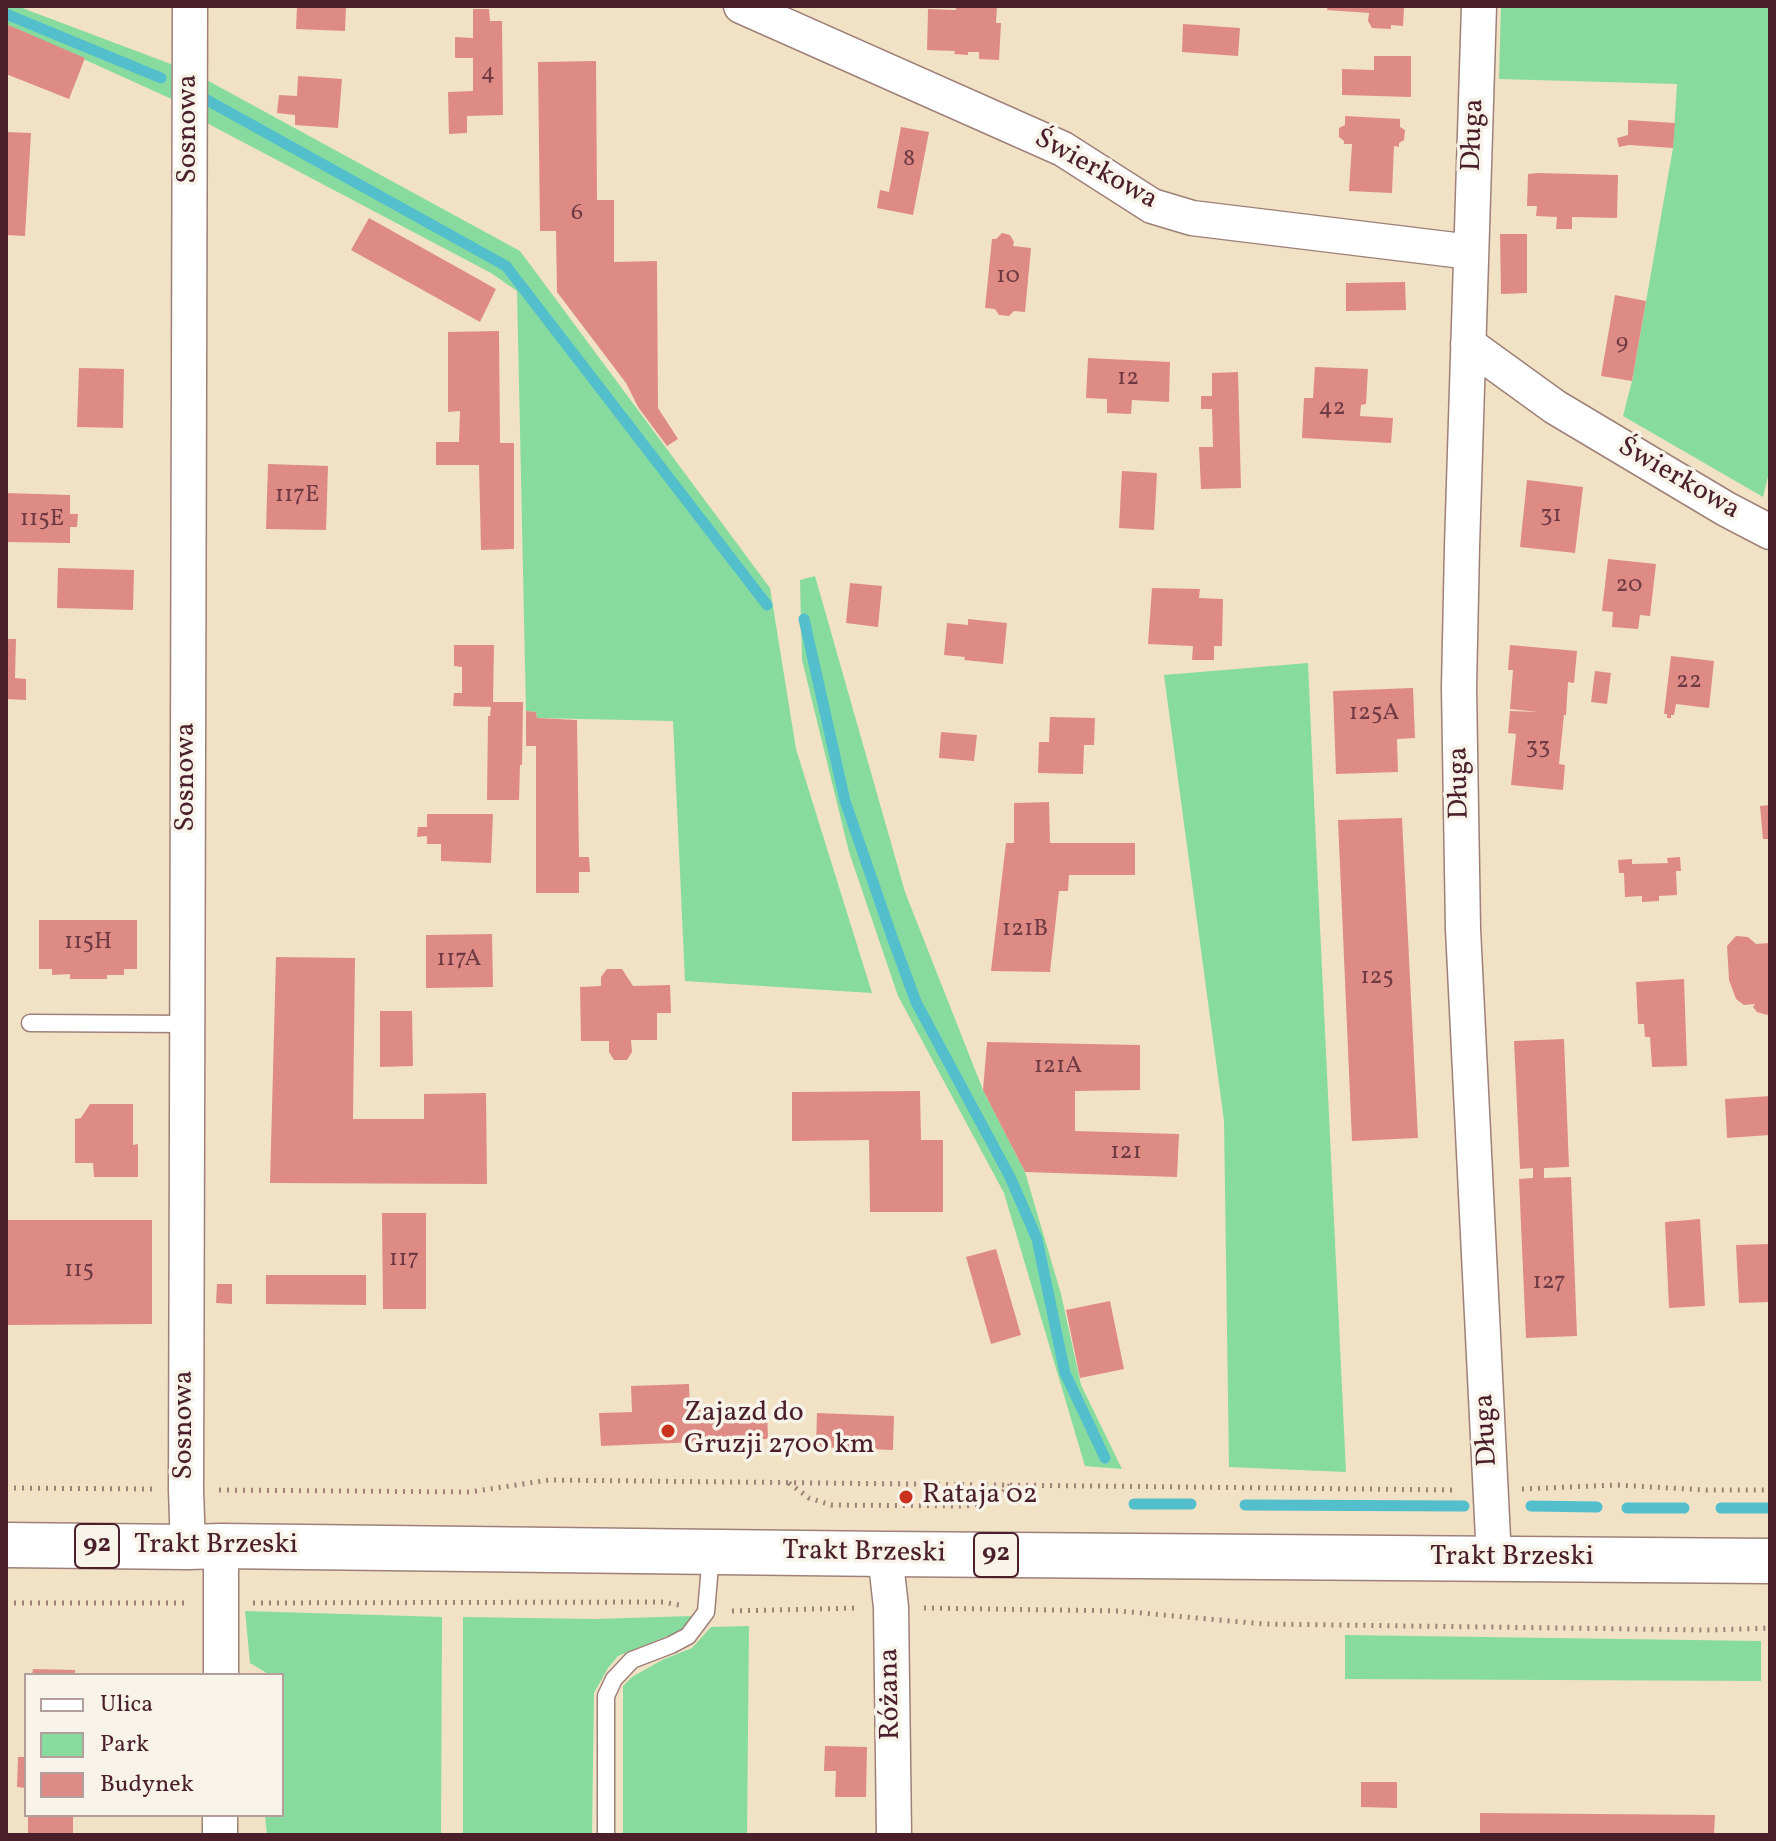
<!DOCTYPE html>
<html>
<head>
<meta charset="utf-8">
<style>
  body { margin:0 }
  #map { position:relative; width:1776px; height:1841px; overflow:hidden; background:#f1e2c6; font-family:Vollkorn,serif }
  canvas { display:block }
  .frame { position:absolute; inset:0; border:8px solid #4a1f2b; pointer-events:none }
  .legend { position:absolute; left:24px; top:1673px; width:260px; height:144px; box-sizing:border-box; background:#f7f3e8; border:2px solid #b29e9c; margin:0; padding:10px 14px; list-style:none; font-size:24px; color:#4a1f2b }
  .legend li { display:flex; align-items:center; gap:16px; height:40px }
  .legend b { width:40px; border:2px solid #b29e9c }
</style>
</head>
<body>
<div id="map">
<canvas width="1776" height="1841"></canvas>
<div class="frame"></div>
<ul class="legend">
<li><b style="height:10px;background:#fff"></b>Ulica</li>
<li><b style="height:22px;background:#87db9e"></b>Park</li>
<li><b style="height:22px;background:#df8b85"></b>Budynek</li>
</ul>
</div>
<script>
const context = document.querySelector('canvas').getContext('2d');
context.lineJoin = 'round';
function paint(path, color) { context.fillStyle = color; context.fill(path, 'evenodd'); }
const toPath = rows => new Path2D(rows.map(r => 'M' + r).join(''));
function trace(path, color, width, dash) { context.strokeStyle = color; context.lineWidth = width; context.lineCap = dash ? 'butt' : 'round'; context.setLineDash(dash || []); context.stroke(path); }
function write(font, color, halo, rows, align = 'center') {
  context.font = font + ' Vollkorn,serif'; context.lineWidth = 7; context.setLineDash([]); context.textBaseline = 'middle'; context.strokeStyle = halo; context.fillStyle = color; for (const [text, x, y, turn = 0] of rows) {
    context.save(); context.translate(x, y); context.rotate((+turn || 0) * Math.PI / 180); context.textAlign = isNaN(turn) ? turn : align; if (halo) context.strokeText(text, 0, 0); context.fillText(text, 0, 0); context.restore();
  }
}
paint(toPath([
  [6,6,17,6,176,66,176,101,6,24],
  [1501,6,1770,6,1770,469,1763,497,1623,416,1632,381,1673,148,1677,84,1499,79],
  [203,78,520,251,770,588,796,749,872,993,685,981,673,721,537,718,536,712,526,711,517,291,491,273,203,121],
  [815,576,905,892,983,1090,1025,1172,1061,1294,1081,1385,1122,1469,1085,1466,1004,1193,898,996,849,852,802,660,800,580],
  [1308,663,1315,822,1346,1472,1229,1467,1224,1121,1164,675],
  [245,1611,442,1617,441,1835,267,1835,265,1815,282,1815,282,1675,270,1675,250,1663],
  [693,1616,680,1631,618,1656,608,1668,594,1693,592,1835,463,1835,463,1617,595,1619],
  [749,1626,747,1835,623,1835,623,1686,632,1677,662,1660,692,1648,711,1627],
  [1345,1635,1761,1641,1761,1681,1345,1679]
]), '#87db9e');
trace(toPath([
  [6,14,161,78],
  [207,100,506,266,767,605],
  [804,619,845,801,892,937,916,1002,1010,1177,1037,1239,1065,1373,1105,1458],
  [1134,1504,1191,1504],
  [1245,1505,1464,1506],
  [1531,1506,1597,1507],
  [1627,1508,1684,1508],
  [1721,1508,1770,1508]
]), '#53bfcd', 11);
paint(toPath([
  [297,6,346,6,345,31,296,29],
  [956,6,997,6,996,23,1001,23,999,60,979,59,979,52,968,52,968,55,954,54,955,51,927,50,928,9,956,10],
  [1328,6,1396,6,1404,8,1403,26,1391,25,1391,29,1372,28,1368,21,1369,13,1327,10],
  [473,9,489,9,490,21,502,21,503,115,467,116,467,133,449,134,448,92,473,91,473,58,455,58,455,37,473,38],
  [6,24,85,58,69,99,6,74],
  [1183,24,1240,28,1238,56,1182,52],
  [1374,56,1411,56,1411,97,1342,95,1342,69,1374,70],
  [596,61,597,200,614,200,614,262,657,261,658,408,678,439,667,446,638,407,626,383,557,292,556,231,540,231,538,62],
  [298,76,342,79,338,128,295,125,295,115,277,113,279,95,297,96],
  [1345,116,1400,119,1400,127,1405,130,1404,140,1399,143,1399,147,1394,146,1392,193,1349,191,1352,144,1344,144,1344,141,1339,137,1339,128,1345,125],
  [1628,120,1675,123,1673,148,1629,145,1619,147,1617,138,1628,135],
  [901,127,929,132,913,215,877,208,880,190,889,192],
  [6,132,31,133,25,236,6,235],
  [1538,173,1618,175,1617,218,1572,217,1572,229,1556,229,1557,217,1536,216,1537,206,1527,206,1528,174],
  [369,218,496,289,480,322,351,250],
  [1002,233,1010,235,1014,242,1013,246,1031,248,1025,312,1014,311,1009,316,999,315,995,309,985,308,992,239,996,239],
  [1500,234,1527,234,1527,293,1501,294],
  [1405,282,1406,310,1346,311,1346,283],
  [1615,295,1646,301,1632,381,1601,376],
  [499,331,500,443,514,443,514,549,481,550,479,465,436,465,436,442,459,442,460,411,448,412,448,332],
  [1088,358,1170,362,1169,402,1132,400,1131,414,1107,413,1107,399,1086,398],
  [1315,367,1368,369,1366,404,1361,405,1360,416,1393,418,1391,443,1302,438,1304,398,1313,398],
  [79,368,124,369,123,428,77,427],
  [1238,372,1241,488,1201,489,1199,447,1213,447,1212,409,1201,409,1201,396,1212,396,1212,373],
  [268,464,328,466,326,530,266,529],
  [1122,471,1157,473,1154,530,1119,528],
  [1527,480,1583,487,1575,553,1520,547],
  [6,493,70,495,70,514,78,514,77,527,70,527,70,543,6,542],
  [1608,559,1656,564,1650,616,1640,615,1638,629,1612,627,1613,612,1602,611],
  [58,568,134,570,133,610,57,608],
  [850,583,882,586,878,627,846,623],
  [1152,588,1200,589,1199,598,1223,599,1222,646,1214,646,1214,660,1192,660,1193,646,1148,644],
  [968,619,1007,623,1003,664,964,660,965,657,944,655,947,623,968,625],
  [6,639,16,639,15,678,26,679,26,700,6,699],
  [454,645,494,645,493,702,523,702,522,765,520,765,519,800,487,800,488,716,490,716,491,707,453,706,454,693,462,693,462,667,454,666],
  [1510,645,1577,651,1574,683,1568,682,1566,715,1564,715,1559,764,1565,765,1563,790,1511,785,1516,734,1508,733,1510,711,1538,712,1510,709,1513,670,1508,670],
  [1671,656,1714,661,1709,708,1676,704,1674,715,1671,715,1671,718,1667,718,1667,714,1664,714],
  [1595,671,1611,673,1607,704,1591,702],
  [1413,688,1415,738,1397,739,1398,772,1336,774,1333,691],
  [526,711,536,712,537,718,577,720,579,857,589,857,590,872,579,872,579,893,536,893,536,746,526,746],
  [1050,717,1095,718,1094,745,1084,745,1083,774,1038,773,1039,742,1049,742],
  [941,732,977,735,974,761,939,758],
  [1049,802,1050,843,1135,843,1135,875,1069,875,1068,891,1059,891,1050,972,991,971,1006,843,1014,843,1014,803],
  [1770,805,1770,839,1763,839,1760,806],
  [427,814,493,814,491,863,441,861,441,844,427,844,427,836,417,837,418,827,427,827],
  [1402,818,1418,1138,1352,1141,1338,820],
  [1680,857,1681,871,1676,871,1677,895,1659,896,1659,901,1642,902,1642,896,1625,897,1624,873,1619,873,1618,860,1632,859,1632,864,1668,863,1667,858],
  [39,920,137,920,137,969,124,969,124,975,107,975,107,979,70,979,70,974,52,975,52,969,39,969],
  [492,934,493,987,426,988,426,935],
  [1736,936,1748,937,1756,944,1770,943,1770,1012,1767,1015,1757,1012,1753,1007,1755,1004,1744,1005,1736,999,1729,980,1727,946],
  [276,957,355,958,353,1119,424,1119,424,1094,486,1093,487,1184,270,1183],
  [607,969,622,969,633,986,670,985,671,1013,657,1013,657,1040,631,1040,632,1052,627,1060,614,1060,609,1052,609,1041,581,1041,580,987,601,986,601,977],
  [1684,979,1687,1066,1652,1067,1650,1037,1645,1037,1644,1024,1638,1024,1636,982],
  [380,1011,412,1011,413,1066,380,1067],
  [1564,1039,1569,1167,1544,1168,1544,1178,1571,1177,1577,1336,1526,1338,1519,1179,1533,1178,1533,1168,1520,1169,1514,1041],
  [987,1042,1140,1045,1140,1090,1075,1091,1075,1131,1179,1134,1177,1177,1025,1172,983,1090],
  [920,1091,921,1140,943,1140,943,1212,870,1212,869,1140,792,1141,792,1092],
  [1770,1096,1770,1135,1727,1138,1725,1099],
  [90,1104,133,1104,133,1145,138,1144,138,1177,94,1177,93,1163,75,1163,75,1119,81,1118],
  [382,1213,426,1213,426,1309,383,1309],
  [1700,1219,1705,1306,1669,1308,1665,1222],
  [6,1220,152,1220,152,1324,6,1325],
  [1770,1244,1770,1302,1739,1303,1736,1245],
  [996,1249,1021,1335,991,1344,966,1257],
  [266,1275,366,1275,366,1305,266,1304],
  [217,1284,232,1284,232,1304,216,1303],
  [1110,1301,1124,1369,1080,1378,1066,1310],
  [689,1384,690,1410,767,1408,768,1439,601,1446,599,1413,632,1412,631,1386],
  [817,1413,894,1416,893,1450,816,1447],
  [33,1669,75,1670,75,1675,32,1675],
  [825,1746,867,1747,866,1797,835,1797,836,1771,824,1771],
  [18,1757,26,1757,26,1788,17,1787],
  [1361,1782,1397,1782,1397,1808,1361,1807],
  [1480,1813,1715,1815,1714,1835,1480,1835],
  [28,1815,73,1815,73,1835,28,1835]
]), '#df8b85');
const lane = toPath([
  [30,1023,187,1024],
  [606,1835,606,1696,614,1679,632,1660,671,1645,688,1636,706,1612,711,1554]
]);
const street = toPath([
  [741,6,1063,149,1152,206,1192,218,1471,252],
  [1479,6,1462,547,1459,688,1463,929,1494,1559],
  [1468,344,1555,407,1726,509,1770,532],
  [221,1546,221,1675],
  [188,1547,186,1490,190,6],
  [885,1554,891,1607,894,1835],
  [220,1835,220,1815]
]);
const primary = toPath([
  [6,1545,188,1547,221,1546,885,1554,1770,1561]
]);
trace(lane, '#9e8078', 19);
trace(street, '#9e8078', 37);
trace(primary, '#9e8078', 47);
trace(toPath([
  [789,1483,809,1498,831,1505,965,1506,987,1503,997,1498,1010,1485],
  [6,1488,153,1489],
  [1522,1489,1616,1485,1706,1490,1770,1490],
  [219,1490,470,1492,549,1480,1456,1490],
  [6,1603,187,1603],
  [253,1603,663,1602,679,1605],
  [924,1608,1119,1611,1264,1624,1708,1630,1770,1628],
  [732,1611,858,1608]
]), '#9e8078', 5, [2, 6]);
trace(lane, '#fff', 16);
trace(street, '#fff', 34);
trace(primary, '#fff', 44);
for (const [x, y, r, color] of [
  [668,1431,8,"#c8321e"],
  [906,1497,8,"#c8321e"]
]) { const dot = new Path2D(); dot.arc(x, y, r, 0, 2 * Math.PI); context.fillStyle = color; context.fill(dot); trace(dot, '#f7f3e8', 3); }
write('24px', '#6f3a42', null, [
  ["4",488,75],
  ["8",909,161],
  ["6",577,215],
  ["10",1008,278],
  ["9",1622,345],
  ["12",1128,380],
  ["42",1332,410],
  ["117E",297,497],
  ["31",1551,517],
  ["115E",42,521],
  ["20",1629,587],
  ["22",1689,683],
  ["125A",1374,715],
  ["33",1538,749],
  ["121B",1025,931],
  ["115H",88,944],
  ["117A",459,961],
  ["125",1377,979],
  ["121A",1058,1068],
  ["121",1126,1154],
  ["117",404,1261],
  ["115",79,1272],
  ["127",1549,1284]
]);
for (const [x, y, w] of [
  [97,1546,44],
  [996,1555,44]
]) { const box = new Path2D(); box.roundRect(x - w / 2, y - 22, w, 44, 6); context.fillStyle = '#f7f3e8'; context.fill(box); trace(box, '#4a1f2b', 2); }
write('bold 26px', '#4a1f2b', null, [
  ["92",97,1546],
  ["92",996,1555]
]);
write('28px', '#4a1f2b', '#f7f3e8', [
  ["Sosnowa",190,129,-90],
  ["Długa",1475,135,-88],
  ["Świerkowa",1095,171,29],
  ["Świerkowa",1678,480,30],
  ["Sosnowa",188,777,-90],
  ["Długa",1461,783,-91],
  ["Sosnowa",186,1425,-90],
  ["Długa",1488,1430,-93],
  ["Trakt Brzeski",216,1547],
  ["Trakt Brzeski",864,1554,1],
  ["Trakt Brzeski",1512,1559],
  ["Różana",892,1694,-91]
]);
write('28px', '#4a1f2b', '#f7f3e8', [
  ["Zajazd do",684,1415],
  ["Gruzji 2700 km",684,1447],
  ["Rataja 02",922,1497]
], 'left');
</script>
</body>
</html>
